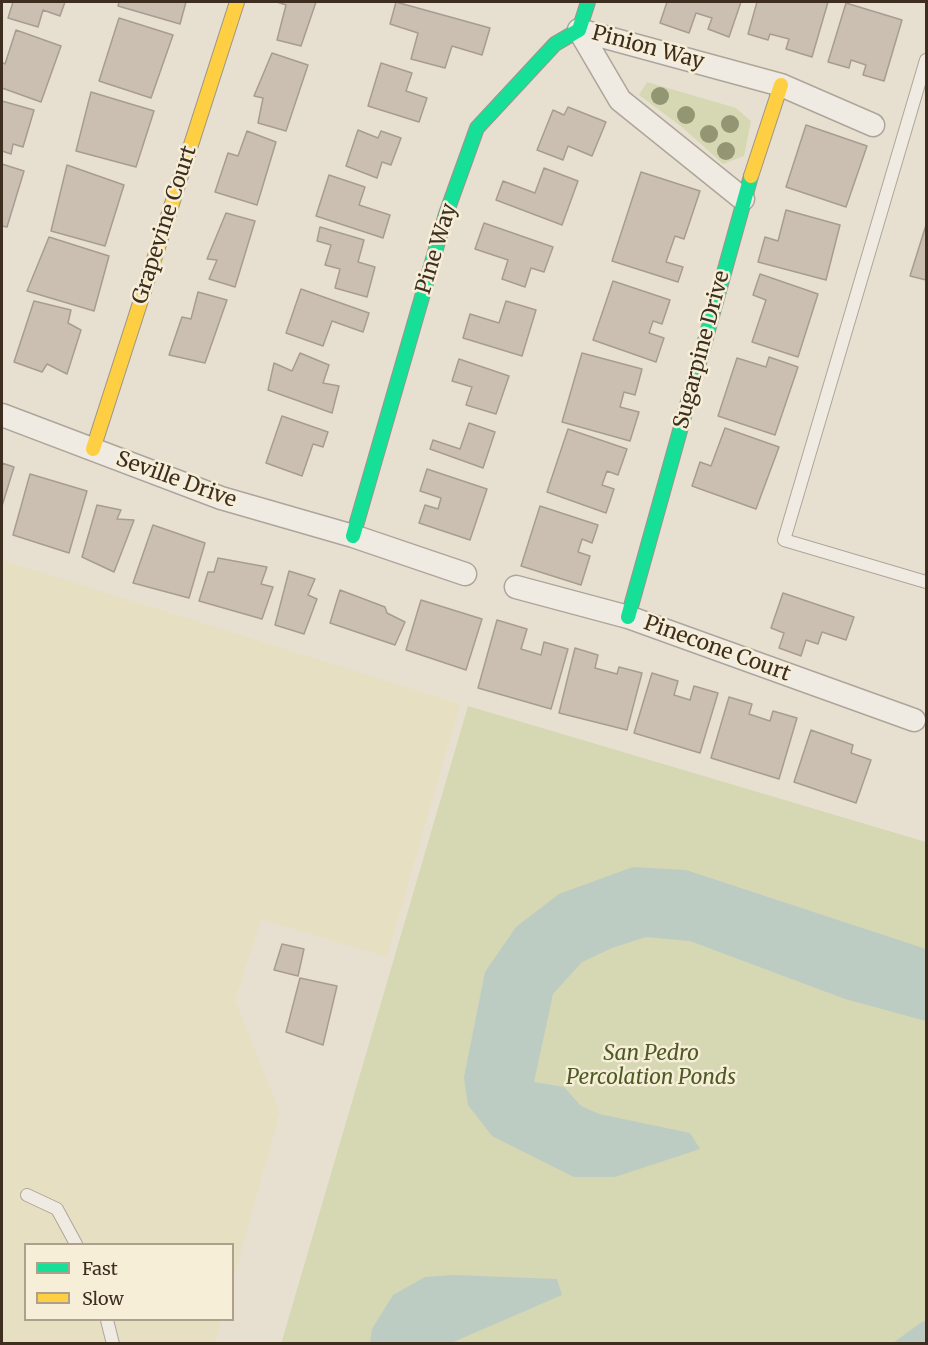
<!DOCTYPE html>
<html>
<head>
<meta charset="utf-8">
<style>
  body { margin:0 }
  #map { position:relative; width:928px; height:1345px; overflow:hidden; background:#e7e0d1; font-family:Merriweather,serif }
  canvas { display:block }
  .frame { position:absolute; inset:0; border:3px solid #3d2e20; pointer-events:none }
  .legend { position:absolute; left:24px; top:1243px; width:210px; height:78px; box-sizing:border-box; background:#f7eed8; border:2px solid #ada18e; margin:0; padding:8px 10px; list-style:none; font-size:18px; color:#3d2e20 }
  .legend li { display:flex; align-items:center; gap:12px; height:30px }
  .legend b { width:30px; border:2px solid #ada18e }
</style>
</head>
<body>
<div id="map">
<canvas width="928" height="1345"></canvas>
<div class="frame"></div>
<ul class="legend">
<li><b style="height:8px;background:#16e098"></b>Fast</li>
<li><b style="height:8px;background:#ffcf43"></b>Slow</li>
</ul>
</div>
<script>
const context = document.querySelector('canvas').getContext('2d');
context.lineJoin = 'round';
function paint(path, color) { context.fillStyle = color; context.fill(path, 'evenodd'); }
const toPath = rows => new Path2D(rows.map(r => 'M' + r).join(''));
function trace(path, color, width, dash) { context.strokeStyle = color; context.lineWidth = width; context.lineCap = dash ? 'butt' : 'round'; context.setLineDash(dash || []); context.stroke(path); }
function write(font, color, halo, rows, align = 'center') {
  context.font = font + ' Merriweather,serif'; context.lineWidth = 5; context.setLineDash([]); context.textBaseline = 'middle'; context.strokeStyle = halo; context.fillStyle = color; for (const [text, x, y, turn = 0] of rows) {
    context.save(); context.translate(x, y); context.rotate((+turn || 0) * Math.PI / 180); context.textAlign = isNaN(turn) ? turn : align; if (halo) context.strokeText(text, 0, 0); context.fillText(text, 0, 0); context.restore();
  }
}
paint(toPath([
  [2,560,460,704,387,957,261,919,235,1000,280,1113,233,1280,232,1244,26,1244,26,1320,221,1320,215,1343,2,1343]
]), '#e6dfc2');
paint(toPath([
  [647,82,736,108,751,121,744,156,723,164,682,127,639,95],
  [468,706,926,842,926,1343,281,1344]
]), '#d6d7b3');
paint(toPath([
  [633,867,686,870,926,949,926,1021,845,999,690,941,646,937,612,948,582,962,553,994,534,1082,564,1087,581,1106,599,1114,690,1133,700,1149,615,1177,574,1177,492,1136,468,1105,464,1077,485,972,516,927,559,894],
  [453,1275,557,1279,562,1295,451,1343,370,1343,372,1329,393,1295,425,1277],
  [926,1320,926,1343,893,1343,919,1324]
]), '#bcccc2');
const building = toPath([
  [13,2,65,2,60,16,43,10,38,27,8,18,13,2],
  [119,2,186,2,180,24,118,6,119,2],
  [277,2,316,2,301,46,277,40,286,5,277,2],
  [396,2,490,28,482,55,452,46,445,68,411,59,418,33,390,24,396,2],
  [667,2,741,2,729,37,708,29,712,18,696,13,689,33,660,23,667,2],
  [757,2,828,2,812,57,786,49,789,39,770,34,768,40,748,34,757,2],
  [846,3,902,20,884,81,863,75,866,65,851,60,849,68,828,62,846,3],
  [119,18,173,35,151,98,99,81,119,18],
  [16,30,61,46,41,102,2,88,2,62,5,64,16,30],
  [272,53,308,65,286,131,258,123,263,98,254,96,272,53],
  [381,63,412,73,406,91,427,98,419,122,368,106,381,63],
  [91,92,154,111,136,167,76,151,91,92],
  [2,101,34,110,23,147,13,144,11,154,2,151,2,101],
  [568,107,606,122,592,156,568,146,563,160,537,150,553,110,564,115,568,107],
  [806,125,867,146,846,207,786,187,806,125],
  [358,130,378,138,381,131,401,138,391,165,382,162,377,178,346,166,358,130],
  [247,131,276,142,257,205,215,192,228,153,238,156,247,131],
  [2,164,24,171,7,227,2,226,2,164],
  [67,165,124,185,105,246,51,231,67,165],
  [544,168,578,181,562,225,496,200,503,181,535,193,544,168],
  [641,172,700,191,684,239,675,236,666,262,683,267,678,282,612,261,641,172],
  [329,175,365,187,359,205,390,215,383,238,316,216,329,175],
  [786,210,840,225,826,280,758,262,765,237,778,241,786,210],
  [226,213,255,221,235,287,209,279,217,260,207,259,226,213],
  [484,223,553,247,544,272,531,268,525,287,502,279,508,260,475,249,484,223],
  [926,225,926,280,910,276,926,225],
  [320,227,364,240,358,262,375,267,367,297,335,288,340,269,325,265,331,245,317,241,320,227],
  [49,237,109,256,94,311,27,291,49,237],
  [760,274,818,294,798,357,752,342,766,300,753,295,760,274],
  [613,281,670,300,662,324,653,321,649,333,664,338,656,362,593,340,613,281],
  [301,289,369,313,363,332,332,321,323,346,286,333,301,289],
  [198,292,227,300,205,363,169,355,182,317,191,319,198,292],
  [34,301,71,310,68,323,81,330,67,374,47,364,42,372,14,362,34,301],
  [506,301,536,310,522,356,463,338,470,314,499,323,506,301],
  [300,353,329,365,323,383,339,386,332,413,268,390,274,363,292,371,300,353],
  [582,353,642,369,635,395,624,392,620,407,639,412,630,441,562,422,582,353],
  [769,357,798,367,775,435,718,416,737,358,766,367,769,357],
  [459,359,509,376,496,414,466,405,472,387,452,381,459,359],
  [282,416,328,432,323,447,313,444,302,476,266,463,282,416],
  [469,423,495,432,483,468,430,449,433,440,460,449,469,423],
  [725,428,779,447,756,509,692,486,700,462,711,466,725,428],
  [568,429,627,449,618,475,607,471,602,485,614,489,606,513,547,492,568,429],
  [2,463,14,467,2,506,2,463],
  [427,469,487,489,470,540,419,523,425,505,438,509,441,498,420,491,427,469],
  [30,474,87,491,69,553,13,535,30,474],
  [97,505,121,510,117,519,134,520,114,572,82,557,97,505],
  [540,506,598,525,592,543,582,539,578,552,590,556,581,585,521,566,540,506],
  [153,525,205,543,189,598,133,583,153,525],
  [218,558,267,567,261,584,273,587,262,619,199,601,208,572,214,572,218,558],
  [289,571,315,579,308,595,317,599,304,634,275,625,289,571],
  [340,590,385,607,387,613,405,622,395,645,330,623,340,590],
  [783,593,854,617,846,640,822,632,818,644,806,640,801,656,779,648,784,633,771,628,783,593],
  [421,600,482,619,466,670,406,650,421,600],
  [497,620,527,629,521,649,541,655,544,642,568,649,551,709,478,688,497,620],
  [575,648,598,655,595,668,617,674,619,667,642,673,627,730,559,713,575,648],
  [652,673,678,681,674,695,690,700,694,686,718,693,700,753,634,733,652,673],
  [729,697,752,704,749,714,770,721,773,711,797,718,779,779,711,758,729,697],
  [811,730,853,745,851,753,871,760,856,803,794,782,811,730],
  [282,944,304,949,298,976,274,970,282,944],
  [300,978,337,986,323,1045,286,1032,300,978]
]);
paint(building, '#cbbfb2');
trace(building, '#a89c90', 1.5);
const lane = toPath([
  [926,60,784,540,926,582],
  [27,1195,57,1209,76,1244],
  [107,1320,113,1344]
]);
const street = toPath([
  [579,30,781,85,873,125],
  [579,30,620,100,743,199],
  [2,415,221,498,353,536,465,574],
  [516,587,628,617,914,720]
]);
const fast = toPath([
  [353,536,446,214,477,128,555,44,579,30,588,2],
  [628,617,751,176]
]);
const slow = toPath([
  [751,176,781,85],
  [93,449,237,2]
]);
trace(lane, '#ada599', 14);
trace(street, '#ada599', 25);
trace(fast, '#9c958a', 16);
trace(slow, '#9c958a', 16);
trace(lane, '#efebe3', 12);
trace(street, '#efebe3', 22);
trace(fast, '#16e098', 14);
trace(slow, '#ffcf43', 14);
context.fillStyle = '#929673';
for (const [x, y] of [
  [660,96],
  [686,115],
  [730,124],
  [709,134],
  [726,151]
]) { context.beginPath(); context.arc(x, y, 9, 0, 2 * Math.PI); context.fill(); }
write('21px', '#3d2e20', '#f7eed8', [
  ["Pinion Way",648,48,15],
  ["Grapevine Court",165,225,-72],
  ["Pine Way",437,249,-73],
  ["Sugarpine Drive",702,350,-75],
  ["Seville Drive",176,480,20],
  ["Pinecone Court",717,649,20]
]);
write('italic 21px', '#4d5a26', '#f7eed8', [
  ["San Pedro",651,1054],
  ["Percolation Ponds",651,1078]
]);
</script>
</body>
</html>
